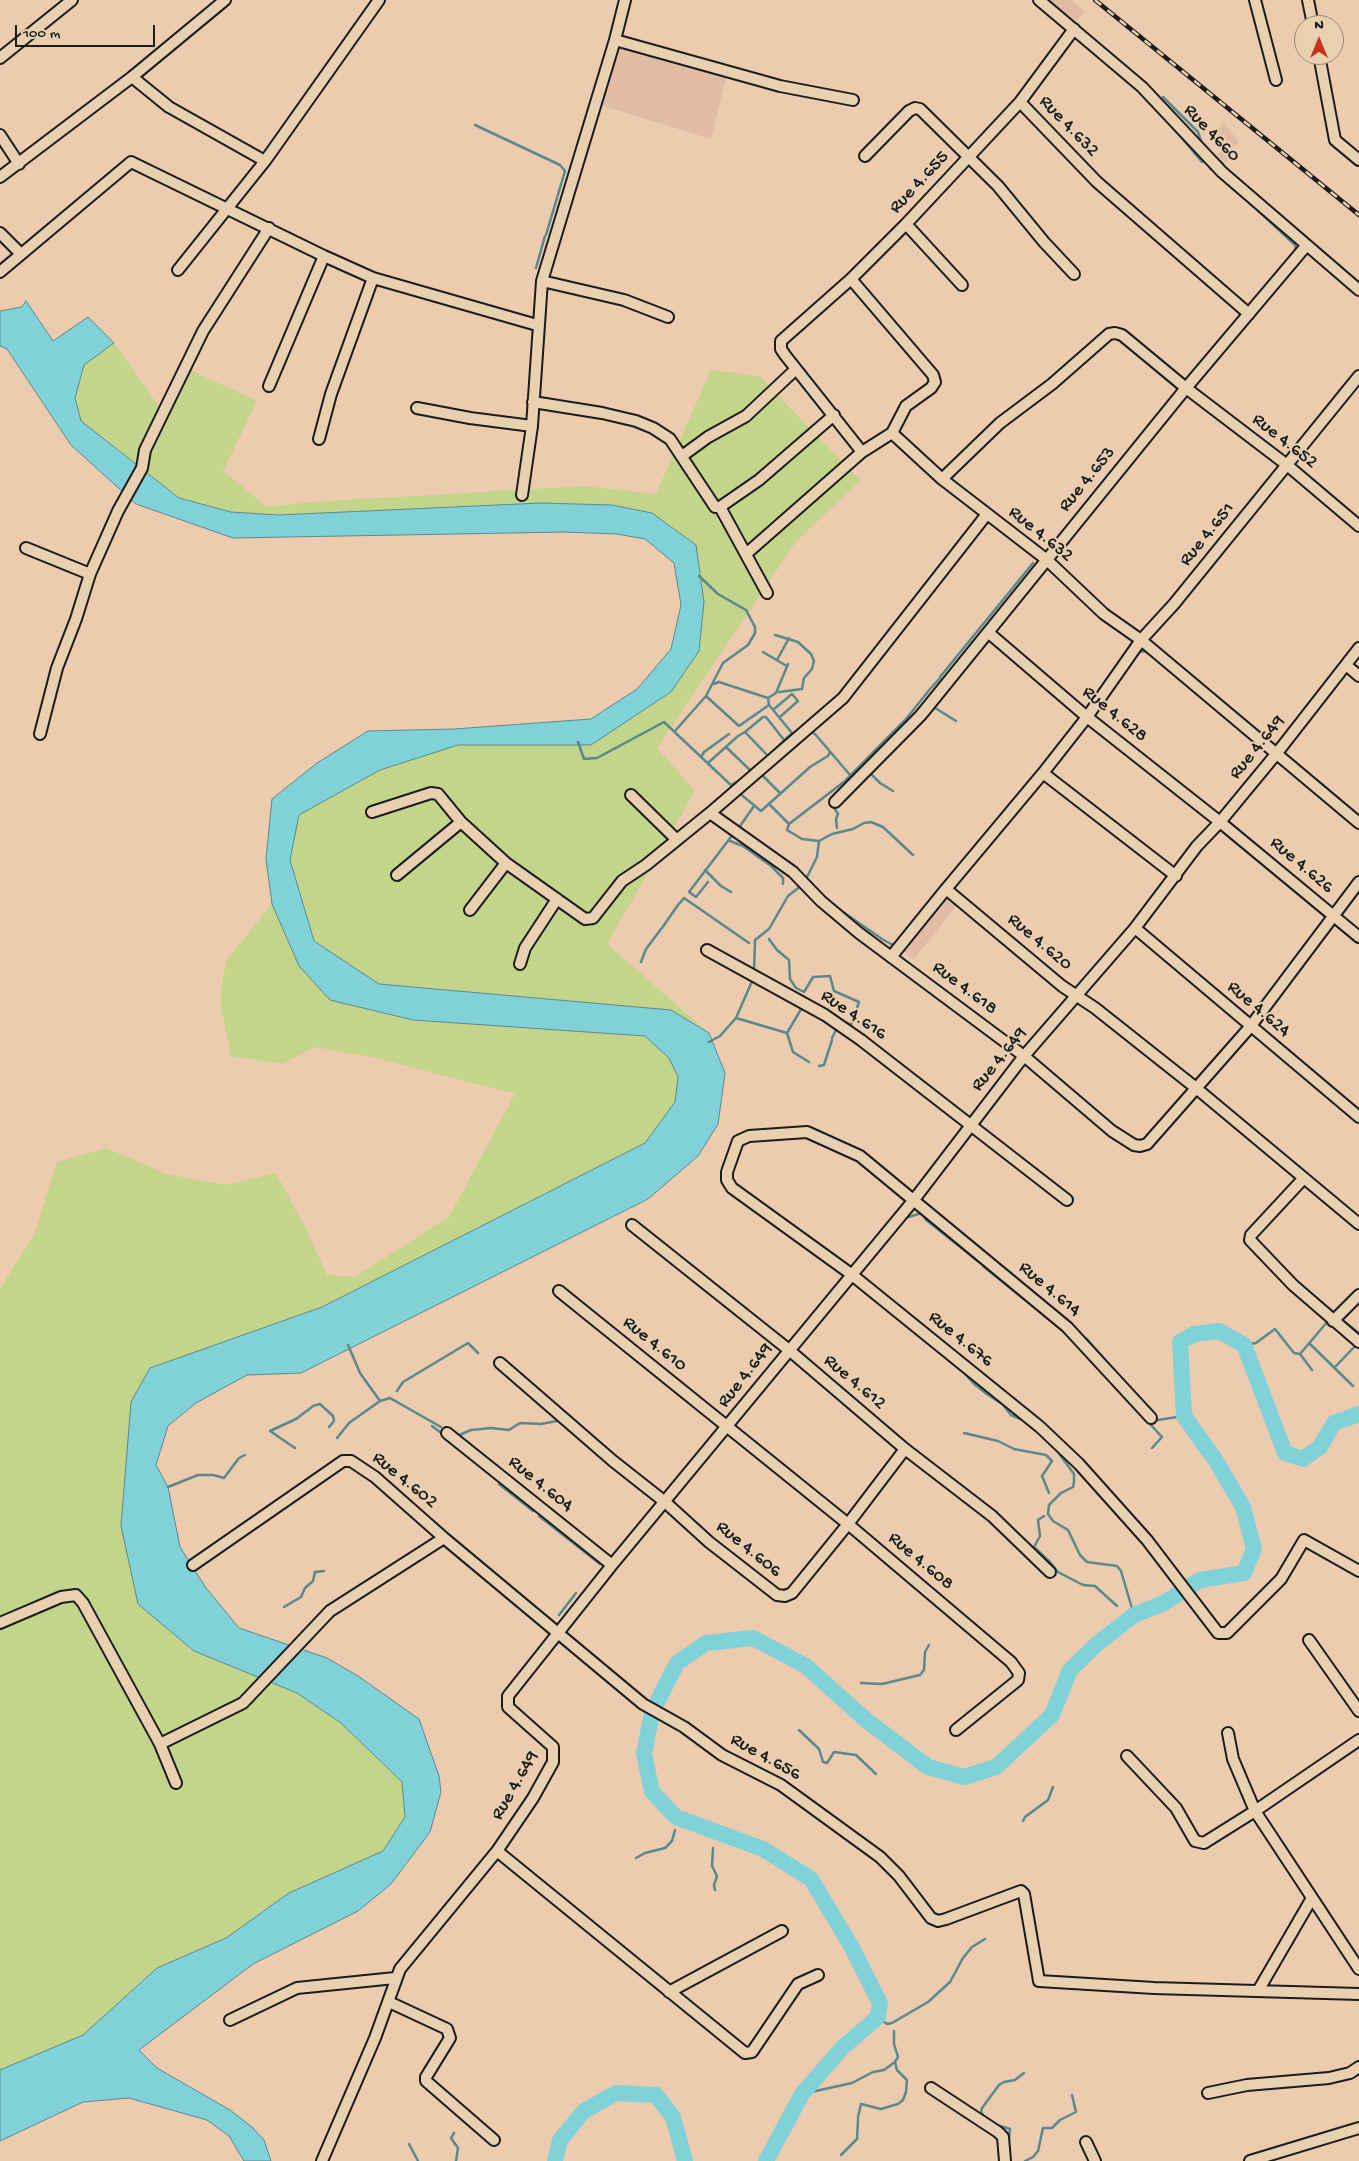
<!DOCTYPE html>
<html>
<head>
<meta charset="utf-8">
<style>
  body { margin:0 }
  #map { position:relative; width:1359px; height:2161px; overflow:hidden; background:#eccbae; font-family:"Gochi Hand",sans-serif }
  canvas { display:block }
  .north { position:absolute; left:1294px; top:15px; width:50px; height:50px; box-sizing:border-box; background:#e8d0b1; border:1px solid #968875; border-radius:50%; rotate:0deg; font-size:14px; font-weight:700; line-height:20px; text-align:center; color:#1c1c1c }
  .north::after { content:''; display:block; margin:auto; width:18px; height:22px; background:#c8321e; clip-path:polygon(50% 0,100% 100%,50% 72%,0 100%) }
  .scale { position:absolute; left:15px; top:25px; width:140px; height:22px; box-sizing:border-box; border:2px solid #1c1c1c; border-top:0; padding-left:6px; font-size:15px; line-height:18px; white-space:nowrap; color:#1c1c1c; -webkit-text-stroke:4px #e8d0b1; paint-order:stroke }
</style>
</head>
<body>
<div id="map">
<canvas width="1359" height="2161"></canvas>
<div class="north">N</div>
<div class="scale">100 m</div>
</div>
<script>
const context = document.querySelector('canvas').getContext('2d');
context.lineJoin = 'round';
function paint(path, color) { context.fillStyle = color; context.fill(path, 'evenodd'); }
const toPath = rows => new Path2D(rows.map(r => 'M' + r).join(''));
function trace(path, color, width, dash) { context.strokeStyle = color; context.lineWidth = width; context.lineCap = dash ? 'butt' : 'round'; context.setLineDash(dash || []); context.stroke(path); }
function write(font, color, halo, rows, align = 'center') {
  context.font = font + ' "Gochi Hand",sans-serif'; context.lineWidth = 4; context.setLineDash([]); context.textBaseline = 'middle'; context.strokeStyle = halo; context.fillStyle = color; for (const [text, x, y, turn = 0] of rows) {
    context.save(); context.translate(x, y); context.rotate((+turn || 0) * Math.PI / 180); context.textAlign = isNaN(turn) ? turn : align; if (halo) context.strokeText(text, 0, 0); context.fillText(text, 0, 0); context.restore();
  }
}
paint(toPath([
  [1049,0,1071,0,1085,11,1075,23],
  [619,43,727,74,711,139,600,105],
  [1224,123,1239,142,1229,151,1233,156,1225,163,1217,155,1222,149,1210,137],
  [946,898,956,906,914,959,903,951]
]), '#e0bca3');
paint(toPath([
  [114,343,162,411,188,369,257,401,223,471,267,507,312,502,584,486,656,494,711,370,759,376,860,480,795,543,657,748,695,791,607,944,709,1033,671,1010,379,984,314,941,290,860,299,815,380,770,458,745,591,745,671,693,704,602,652,513,612,505,541,503,278,515,231,512,179,498,81,421,75,398,84,365],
  [272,904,299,966,413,1020,645,1036,669,1058,678,1077,676,1102,645,1143,322,1307,150,1368,131,1402,194,1651,297,1693,341,1723,402,1783,405,1817,383,1851,289,1893,226,1938,157,1968,83,2035,0,2070,0,1289,35,1233,57,1162,106,1148,166,1174,226,1185,276,1173,307,1231,327,1275,355,1277,449,1217,515,1094,372,1057,315,1047,282,1064,231,1056,220,1001,226,961]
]), '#c2d58a');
const water = toPath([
  [26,301,53,341,88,317,114,343,84,365,75,398,81,421,179,498,231,512,278,515,541,503,612,505,652,513,696,545,704,602,699,651,671,692,591,745,458,745,380,770,299,815,290,860,314,941,379,984,671,1010,709,1033,725,1073,718,1124,698,1156,648,1199,301,1373,247,1375,196,1403,168,1426,156,1465,168,1487,180,1547,206,1588,239,1628,327,1658,358,1676,419,1719,439,1776,441,1792,430,1832,391,1884,358,1911,253,1964,139,2050,157,2068,230,2110,252,2127,264,2140,271,2161,244,2161,229,2136,207,2120,129,2098,83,2102,0,2141,0,2070,83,2035,157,1968,226,1938,289,1893,383,1851,405,1817,402,1782,341,1723,297,1693,194,1651,138,1604,121,1526,131,1402,150,1368,322,1307,645,1143,675,1102,678,1077,669,1058,645,1036,413,1020,330,1000,299,966,272,904,266,859,272,799,317,763,368,731,454,729,591,719,637,689,671,649,681,605,674,563,645,539,617,534,564,532,233,538,136,504,71,445,7,349,0,346,0,311,22,307,26,301]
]);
paint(water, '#81d2d8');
trace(water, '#59898d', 1);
trace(toPath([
  [1163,97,1198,132,1203,147],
  [475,125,560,165,565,171,546,235],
  [1171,125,1202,162],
  [1215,157,1223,164],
  [1210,168,1216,173],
  [1237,191,1295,245,1296,250],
  [536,268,545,236],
  [775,635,798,642,811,654,814,661,812,669,804,678,802,689,779,692],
  [763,652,785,665],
  [1137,652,1148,651],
  [777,660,789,638],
  [940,677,1033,563],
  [714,684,719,682,768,698],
  [931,688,940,678],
  [706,696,739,726,769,705],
  [768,698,776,693,788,664],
  [932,706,956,721],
  [774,709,792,694,798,701,781,716],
  [675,731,706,696,723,663,748,645,755,633,755,627,746,610,718,594,699,576],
  [809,731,815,734,850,775],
  [745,732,768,756],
  [578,742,584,759,597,758,664,722,734,788],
  [727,748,751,771],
  [701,757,704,752,729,734],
  [763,761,792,733,769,705,768,698],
  [708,763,738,736,745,732,763,717,766,717,784,740],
  [869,772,880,783,893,791],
  [748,774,757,766],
  [761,774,780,793],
  [731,785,742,779],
  [738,792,761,811,810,767,828,756,830,752],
  [831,803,838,814,836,819,837,828],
  [769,804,789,824],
  [738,829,754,806],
  [730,841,743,846,771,866,783,878,783,884],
  [913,855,883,827,871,822,864,823,853,829,832,834,819,841,802,839,787,830,789,824,845,781,906,719,930,689],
  [705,870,721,886,731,892],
  [805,881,817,857,819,841],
  [708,882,696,897,689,892,734,833],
  [816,889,833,905,882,939,891,944,897,945],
  [679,904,684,898,749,943],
  [662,928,678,905],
  [769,939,777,950,789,960,790,979,796,988,804,992,813,977,830,976,834,991,859,1002,851,1025,843,1021],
  [641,962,646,949,661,929],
  [754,973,755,940,769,929,788,896,802,885],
  [803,1006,787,1033,793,1052,809,1062],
  [736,1018,787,1033],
  [832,1038,836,1030],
  [709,1042,720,1036,736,1018,753,979],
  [819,1066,824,1065,832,1040],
  [905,1218,922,1213,925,1215,925,1219,979,1262],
  [983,1266,1024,1299],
  [1346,1323,1359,1333],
  [1086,1338,1128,1386],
  [1309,1343,1353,1386],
  [348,1345,360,1373,380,1401],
  [1244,1345,1256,1343,1275,1329,1294,1353,1300,1354,1312,1370],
  [1300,1354,1328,1321],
  [1335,1367,1357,1344],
  [965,1374,976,1386],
  [978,1387,988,1395],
  [397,1391,403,1382,468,1343,478,1353],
  [990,1396,1002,1404],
  [313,1406,320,1404,333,1416,334,1421,329,1427],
  [1004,1406,1011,1415,1023,1420],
  [432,1426,440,1432],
  [964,1433,998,1441,1014,1449,1046,1455,1052,1461,1042,1476,1049,1493],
  [457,1436,471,1430,491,1428,509,1430,520,1423,541,1424,562,1420],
  [337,1438,349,1423,380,1401,390,1398,441,1427],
  [295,1448,270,1431,296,1419,312,1407],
  [1055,1448,1074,1474,1074,1482,1073,1487,1061,1493,1049,1505,1048,1514,1053,1521,1068,1530,1080,1555,1087,1562,1117,1566,1121,1571,1134,1615],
  [1152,1448,1162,1437,1150,1424,1151,1421,1184,1416],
  [499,1484,533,1511],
  [168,1487,198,1475,213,1475,224,1478,239,1458,245,1455],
  [539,1516,600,1564],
  [1044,1516,1038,1520,1040,1536,1034,1547,1050,1562,1058,1572,1083,1585,1095,1586,1117,1606],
  [284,1607,301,1597,305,1588,313,1581,315,1572,324,1571],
  [559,1615,576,1593],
  [861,1683,882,1684,920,1675,924,1670,925,1652,929,1645],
  [799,1730,819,1749,823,1762,827,1763,834,1752,856,1755,876,1774],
  [1023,1821,1025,1817,1048,1800,1053,1787],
  [713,1848,712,1866,717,1876,714,1885,715,1890],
  [636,1858,645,1853,665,1848,672,1841,675,1830],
  [878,2017,887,2024,892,2023,928,2002,950,1982,963,1958,972,1947,985,1939],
  [802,2094,852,2083,873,2072,884,2070,895,2062],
  [858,2117,861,2104,881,2109,898,2104,903,2100,906,2092,907,2080,897,2070,895,2062,898,2057,894,2044,894,2031],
  [984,2117,981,2112,982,2108,999,2085,1004,2082,1015,2080,1024,2073],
  [994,2124,1010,2129,1008,2145],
  [454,2133,451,2138,458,2148,456,2161],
  [409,2144,418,2161],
  [841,2155,857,2139,858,2119],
  [1025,2161,1033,2157,1038,2151,1043,2128,1052,2128,1060,2120,1076,2112,1072,2095]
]), '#59898d', 2.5);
trace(toPath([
  [555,2161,560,2140,584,2111,616,2093,656,2095,673,2117,685,2161],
  [766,2161,802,2094,842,2048,878,2017,880,2003,851,1946,811,1879,763,1849,676,1817,652,1792,644,1754,652,1712,677,1663,706,1643,753,1638,806,1666,866,1720,928,1767,964,1777,996,1767,1052,1715,1070,1670,1097,1644,1134,1615,1164,1603,1200,1580,1244,1573,1254,1549,1243,1507,1216,1461,1184,1416,1180,1342,1194,1334,1219,1331,1244,1345,1285,1453,1303,1459,1320,1447,1334,1423,1359,1414]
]), '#81d2d8', 16);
const minor = toPath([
  [1039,0,1142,87,1222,172,1359,290],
  [1255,0,1276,80],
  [1308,0,1313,25],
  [615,40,780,86,853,100],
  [1319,55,1335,140,1359,160],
  [0,58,72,0],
  [132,77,169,107,265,161],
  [1020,102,1097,182,1249,314],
  [0,135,19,164],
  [865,156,909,111,915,108,920,109,998,186,1044,242,1074,274],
  [0,177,132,77,225,0],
  [906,224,962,285],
  [0,233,21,254],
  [178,270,265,161,379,0],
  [0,272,131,162,324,256,373,278,537,325],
  [851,279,933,375,935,382,931,388,906,406,892,433,942,479],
  [542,281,624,300,668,317],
  [269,386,324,256],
  [533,402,602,413,636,421,653,428,670,439,715,507,720,507,767,593],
  [417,408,470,418,532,426],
  [319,439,331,394,373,278],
  [862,452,785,355,781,349,781,341,851,279,906,224,1020,102,1074,29],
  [682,456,708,437,746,416,796,369],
  [522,495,532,426,542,281,615,40,625,0],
  [720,507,759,480,834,415],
  [1359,526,1287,465,1186,388,1122,335,1115,333,1109,334,1052,384,1000,423,942,479,1047,560,1104,614,1141,640,1359,823],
  [26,548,90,574],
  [746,554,862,452,892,433],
  [989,633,1087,717,1220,822,1359,937],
  [1346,665,1359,676],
  [40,734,57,668,76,619,90,574,118,511,142,468,145,450,203,331,269,228],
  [1043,773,1087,717,1141,640,1174,604,1359,376],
  [631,795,677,840],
  [835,802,921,715,1186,388,1306,246],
  [372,812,431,793,438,794,461,822,506,863,585,919,593,918,622,881,646,865,710,813,843,698,987,514],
  [710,813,793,872,821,901,859,933,1024,1056,1112,1131,1134,1145,1140,1146,1147,1144,1250,1027,1359,882],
  [397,875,461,822],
  [1176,876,1043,773,946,889,1062,986,1095,1008,1196,1088,1359,1224],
  [470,910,506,863],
  [1135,928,1359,1117],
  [707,950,825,1015,861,1040,1067,1200],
  [891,957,946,889],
  [520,964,525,948,557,899],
  [1303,1179,1251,1235,1250,1240,1293,1285,1359,1342],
  [632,1225,789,1350,905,1449,992,1516,1050,1572],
  [559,1291,848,1524,1011,1662,1019,1673,1018,1680,956,1730],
  [1333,1321,1359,1295],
  [500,1363,613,1461,665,1502,709,1542,777,1595,785,1596,792,1593,848,1524,905,1449],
  [1151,1418,1067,1327,860,1156,807,1132,749,1136,738,1141,727,1172,727,1180,732,1188,851,1274,1040,1427,1079,1464,1147,1540,1218,1633,1227,1633,1281,1579,1304,1540,1359,1571],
  [447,1433,612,1565],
  [193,1565,343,1461,351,1461,375,1477,444,1538,643,1704,684,1727,722,1755,781,1785,880,1857,899,1876,931,1918,938,1921,946,1919,1021,1891,1024,1894,1039,1981,1154,1988,1359,1994],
  [0,1623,61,1597,76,1595,83,1603,160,1744,176,1783],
  [1309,1640,1359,1711],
  [1228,1733,1233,1759,1255,1811,1359,1969],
  [160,1744,243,1703,330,1611,444,1538],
  [1127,1756,1176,1808,1195,1841,1204,1843,1255,1811,1359,1740],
  [497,1851,745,2053,752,2052,798,1984,818,1975],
  [1258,1991,1312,1898],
  [669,1992,782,1931],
  [389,2002,447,2029,450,2038,426,2077,426,2081,494,2140],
  [230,2020,297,1988,395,1978],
  [931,2088,998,2132,1003,2137,1005,2161],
  [1208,2093,1247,2085,1329,2078,1350,2073,1359,2067],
  [1086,2142,1095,2161],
  [322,2161,375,2038,400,1969,497,1851,533,1798,553,1762,553,1747,508,1707,508,1696,612,1565,913,1201,1024,1056,1135,928,1197,846,1220,822,1277,753,1359,648],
  [1250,2161,1359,2128]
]);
trace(minor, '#1c1c1c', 14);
trace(minor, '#e8d0b1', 10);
const rail = toPath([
  [1095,0,1359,215]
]);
trace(rail, '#1c1c1c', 4.5);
trace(rail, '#e8d0b1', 2.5, [8]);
write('19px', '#1c1c1c', '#e8d0b1', [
  ["Rue 4.632",1068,127,46],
  ["Rue 4660",1211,134,46],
  ["Rue 4.655",920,183,-47],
  ["Rue 4.652",1284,442,38],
  ["Rue 4.653",1088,480,-51],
  ["Rue 4.632",1040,535,39],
  ["Rue 4.651",1208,535,-51],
  ["Rue 4.628",1114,715,39],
  ["Rue 4.649",1258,748,-51],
  ["Rue 4.626",1301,866,40],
  ["Rue 4.620",1039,943,40],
  ["Rue 4.618",964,989,37],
  ["Rue 4.624",1258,1010,40],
  ["Rue 4.616",853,1016,34],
  ["Rue 4.649",1000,1060,-51],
  ["Rue 4.614",1049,1290,40],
  ["Rue 4.676",960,1340,39],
  ["Rue 4.610",654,1345,39],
  ["Rue 4.649",746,1376,-52],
  ["Rue 4.612",854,1383,40],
  ["Rue 4.602",404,1481,39],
  ["Rue 4.604",540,1485,39],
  ["Rue 4.606",748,1550,39],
  ["Rue 4.608",920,1562,40],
  ["Rue 4.656",765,1758,29],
  ["Rue 4.649",516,1786,-60]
]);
</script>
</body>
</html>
